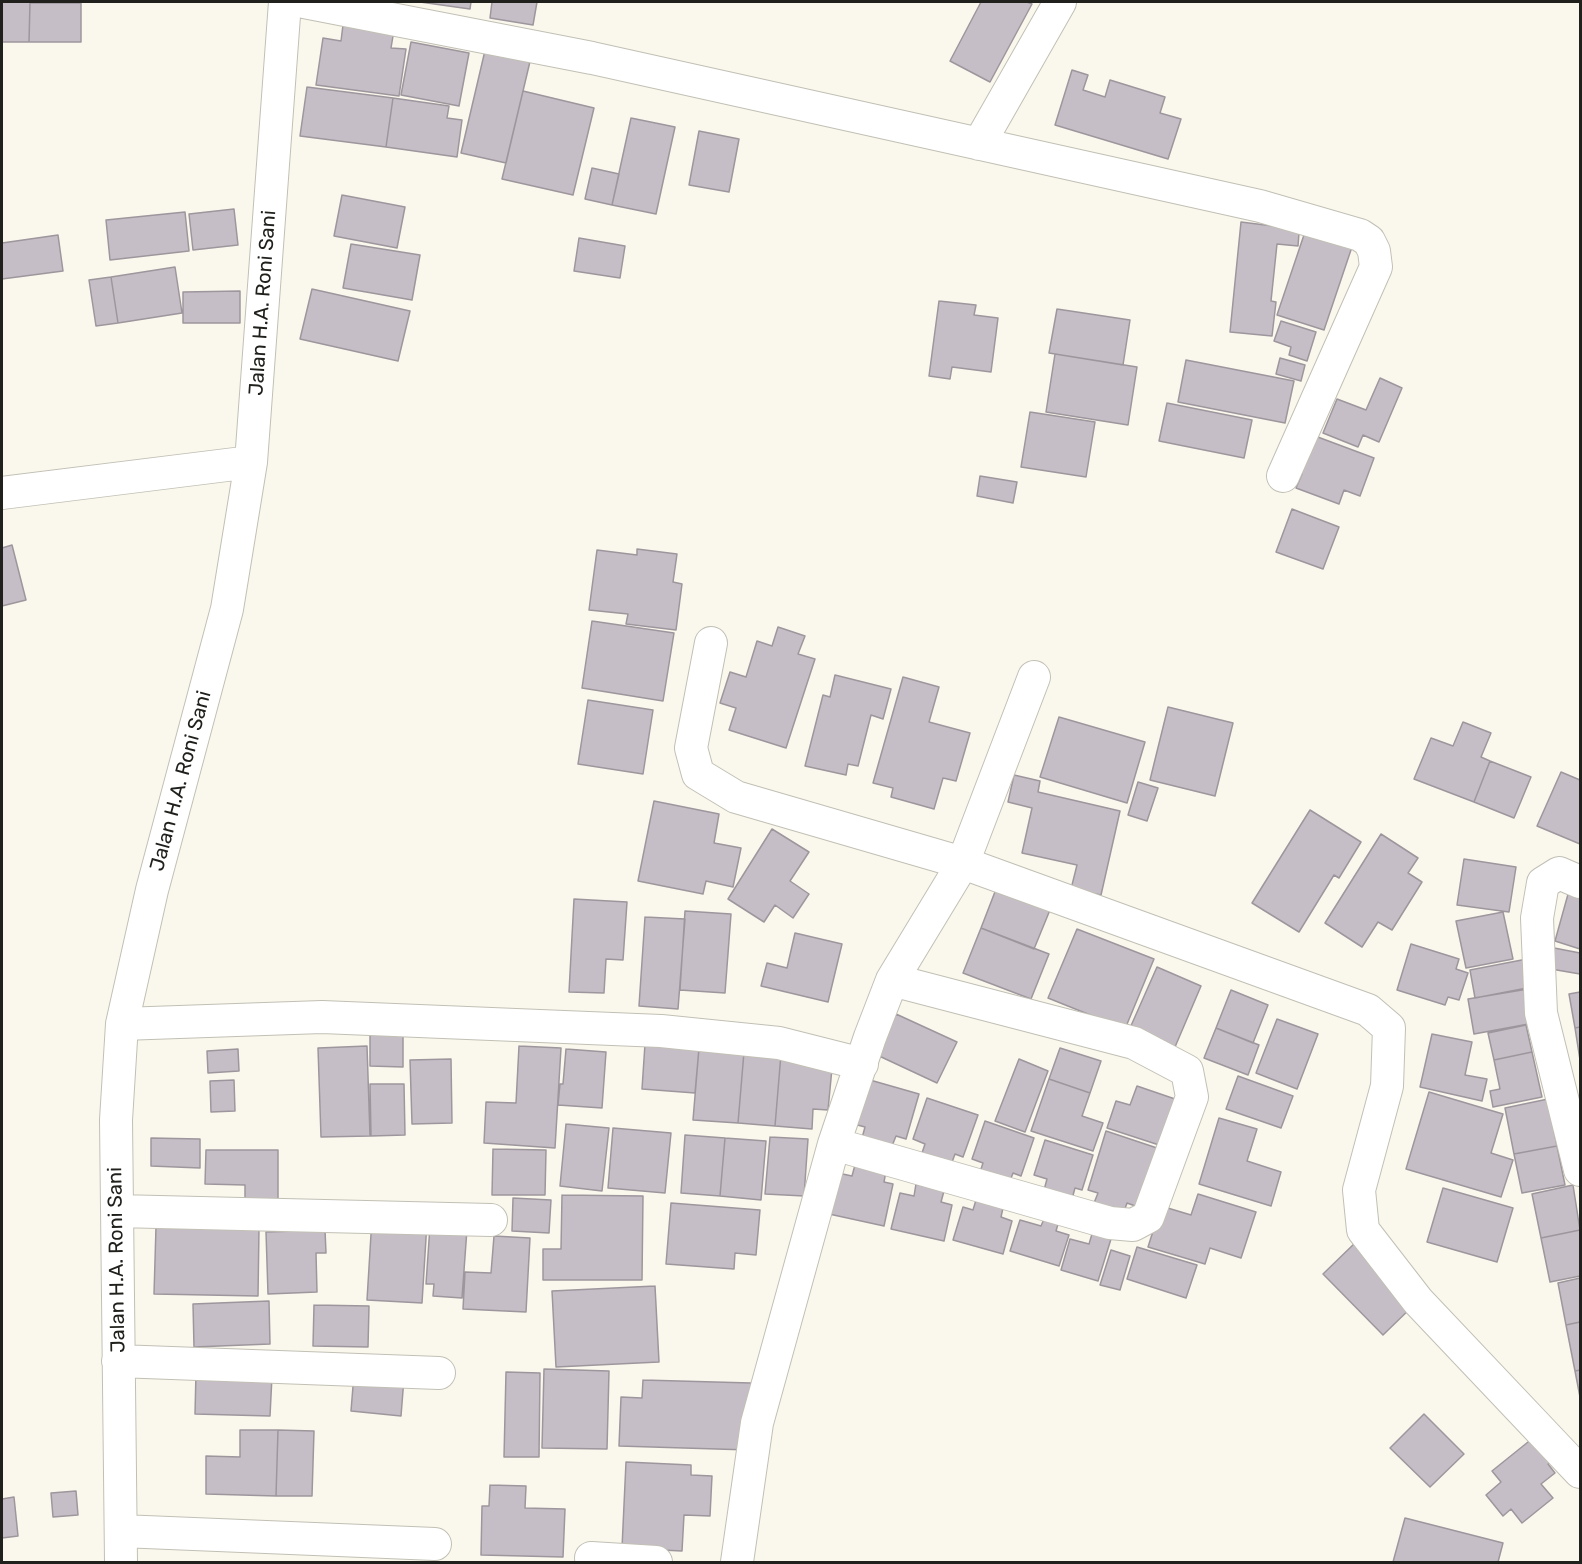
<!DOCTYPE html>
<html>
<head>
<meta charset="utf-8">
<style>
  body { margin:0 }
  #map { position:relative; width:1582px; height:1564px; overflow:hidden; background:#faf8ed; font-family:Rubik,sans-serif }
  canvas { display:block }
  .frame { position:absolute; inset:0; border:3px solid #20201c; pointer-events:none }
</style>
</head>
<body>
<div id="map">
<canvas width="1582" height="1564"></canvas>
<div class="frame"></div>
</div>
<script>
const context = document.querySelector('canvas').getContext('2d');
context.lineJoin = 'round';
function paint(path, color) { context.fillStyle = color; context.fill(path, 'evenodd'); }
const toPath = rows => new Path2D(rows.map(r => 'M' + r).join(''));
function trace(path, color, width, dash) { context.strokeStyle = color; context.lineWidth = width; context.lineCap = dash ? 'butt' : 'round'; context.setLineDash(dash || []); context.stroke(path); }
function write(font, color, halo, rows, align = 'center') {
  context.font = font + ' Rubik,sans-serif'; context.lineWidth = 6; context.setLineDash([]); context.textBaseline = 'middle'; context.strokeStyle = halo; context.fillStyle = color; for (const [text, x, y, turn = 0] of rows) {
    context.save(); context.translate(x, y); context.rotate((+turn || 0) * Math.PI / 180); context.textAlign = isNaN(turn) ? turn : align; if (halo) context.strokeText(text, 0, 0); context.fillText(text, 0, 0); context.restore();
  }
}
const building = toPath([
  [2,2,30,2,29,42,2,42,2,2],
  [420,2,471,2,470,9,420,2],
  [492,2,537,2,533,25,490,18,492,2],
  [981,2,1027,2,1032,4,990,82,950,61,981,2],
  [30,3,81,3,81,42,29,42,30,3],
  [344,17,395,24,391,48,406,49,399,96,316,85,323,38,341,41,344,17],
  [411,42,469,53,459,106,401,95,411,42],
  [487,42,532,53,506,163,461,153,487,42],
  [1072,70,1088,75,1083,90,1105,97,1110,80,1165,97,1160,113,1181,119,1168,159,1055,125,1072,70],
  [307,87,393,98,386,147,300,136,307,87],
  [523,91,594,108,573,195,502,179,523,91],
  [393,98,449,106,447,118,462,120,457,157,386,147,393,98],
  [631,118,675,127,656,214,612,205,631,118],
  [699,131,739,139,729,192,689,185,699,131],
  [592,168,619,174,612,205,585,199,592,168],
  [342,195,405,207,397,248,334,236,342,195],
  [234,209,238,245,193,250,189,214,234,209],
  [185,212,189,251,110,260,106,220,185,212],
  [1300,220,1298,246,1277,244,1271,301,1276,302,1272,336,1230,332,1241,222,1273,226,1300,220],
  [1308,223,1355,238,1324,330,1277,315,1308,223],
  [58,235,63,271,2,279,2,243,58,235],
  [579,238,625,246,620,278,574,271,579,238],
  [351,244,420,255,412,300,343,288,351,244],
  [175,267,182,313,118,323,111,277,175,267],
  [111,277,118,323,96,326,89,280,111,277],
  [312,289,410,311,398,361,300,339,312,289],
  [240,291,240,323,183,323,183,292,240,291],
  [939,301,976,305,974,315,998,318,991,372,952,367,950,379,929,376,939,301],
  [1057,309,1130,320,1123,365,1049,353,1057,309],
  [1281,321,1316,332,1307,361,1289,355,1291,347,1274,341,1281,321],
  [1055,354,1137,367,1128,425,1046,412,1055,354],
  [1280,358,1305,365,1301,381,1276,374,1280,358],
  [1186,360,1294,381,1285,423,1178,402,1186,360],
  [1380,378,1402,388,1379,442,1363,435,1358,447,1323,433,1337,399,1366,410,1380,378],
  [1167,403,1252,420,1244,458,1159,441,1167,403],
  [1030,412,1095,422,1086,477,1021,467,1030,412],
  [1307,433,1374,458,1360,496,1344,490,1339,504,1296,488,1302,474,1293,471,1307,433],
  [980,476,1017,482,1013,503,977,496,980,476],
  [1292,509,1339,527,1323,569,1276,552,1292,509],
  [12,545,26,600,2,606,2,548,12,545],
  [637,549,677,554,673,582,682,584,676,630,626,624,628,614,589,610,597,550,637,555,637,549],
  [592,621,674,633,663,701,582,688,592,621],
  [778,627,805,636,798,654,815,659,786,748,729,730,736,708,720,703,730,672,746,677,757,641,772,646,778,627],
  [835,675,891,689,883,719,871,715,858,766,848,764,846,775,805,766,823,695,830,697,835,675],
  [903,677,939,687,929,722,970,733,956,781,943,778,934,809,891,797,893,788,873,783,903,677],
  [588,700,653,710,643,774,578,764,588,700],
  [1168,707,1233,723,1215,796,1150,780,1168,707],
  [1059,717,1145,742,1127,803,1040,777,1059,717],
  [1463,722,1491,733,1481,757,1490,761,1474,802,1414,779,1431,738,1453,746,1463,722],
  [1490,761,1531,777,1514,818,1474,802,1490,761],
  [1561,772,1580,780,1580,844,1537,826,1561,772],
  [1014,775,1040,781,1038,792,1120,811,1101,895,1071,889,1077,865,1022,853,1032,808,1008,802,1014,775],
  [1138,782,1158,788,1147,821,1128,815,1138,782],
  [654,801,719,814,714,843,741,848,733,887,706,881,703,894,638,881,654,801],
  [1310,810,1361,842,1339,878,1334,875,1299,932,1252,903,1310,810],
  [772,829,809,852,790,881,809,894,793,918,775,905,764,922,728,899,772,829],
  [1381,834,1418,858,1408,873,1422,882,1392,930,1378,922,1362,947,1325,923,1381,834],
  [1464,859,1516,867,1509,912,1457,905,1464,859],
  [998,884,1052,905,1034,949,981,928,998,884],
  [1570,887,1580,890,1580,949,1555,941,1570,887],
  [574,899,627,902,623,960,606,959,604,993,569,992,574,899],
  [685,911,731,914,725,993,680,990,685,911],
  [1503,912,1513,959,1466,968,1456,921,1503,912],
  [645,917,685,919,678,1009,639,1006,645,917],
  [981,928,1049,954,1031,999,963,973,981,928],
  [1077,929,1154,959,1125,1029,1048,998,1077,929],
  [795,933,842,944,828,1002,761,986,767,963,787,968,795,933],
  [1411,944,1459,959,1456,969,1468,973,1459,1000,1448,997,1445,1005,1397,990,1411,944],
  [1549,947,1580,953,1580,974,1545,968,1549,947],
  [1527,959,1532,987,1475,998,1470,970,1527,959],
  [1157,967,1201,986,1175,1047,1130,1028,1157,967],
  [1528,989,1534,1023,1474,1034,1468,999,1528,989],
  [1231,990,1268,1005,1253,1043,1216,1028,1231,990],
  [1580,992,1580,1027,1575,1028,1569,994,1580,992],
  [896,1014,957,1042,937,1083,877,1055,896,1014],
  [1277,1019,1318,1034,1297,1089,1256,1073,1277,1019],
  [370,1024,403,1024,403,1067,370,1066,370,1024],
  [1526,1025,1532,1052,1494,1060,1488,1033,1526,1025],
  [1580,1027,1580,1060,1575,1028,1580,1027],
  [1216,1028,1259,1045,1248,1075,1204,1058,1216,1028],
  [1432,1034,1472,1042,1465,1075,1487,1079,1482,1101,1420,1087,1432,1034],
  [645,1044,699,1048,695,1093,642,1089,645,1044],
  [367,1046,370,1136,321,1137,318,1048,367,1046],
  [519,1046,561,1048,555,1148,484,1143,486,1102,516,1103,519,1046],
  [699,1048,744,1052,738,1123,693,1120,699,1048],
  [1060,1048,1101,1061,1090,1093,1049,1079,1060,1048],
  [238,1049,239,1071,208,1073,207,1051,238,1049],
  [566,1049,606,1052,602,1108,558,1105,560,1084,563,1084,566,1049],
  [744,1052,781,1054,775,1126,738,1123,744,1052],
  [1532,1052,1542,1097,1493,1107,1490,1091,1500,1089,1494,1060,1532,1052],
  [781,1054,833,1058,828,1110,813,1109,812,1129,775,1126,781,1054],
  [451,1059,452,1123,412,1124,410,1060,451,1059],
  [1019,1059,1048,1071,1025,1132,995,1121,1019,1059],
  [1238,1076,1293,1096,1281,1128,1226,1109,1238,1076],
  [863,1078,919,1094,906,1139,896,1136,892,1146,862,1138,865,1127,850,1123,863,1078],
  [1049,1079,1090,1093,1082,1116,1103,1123,1093,1151,1031,1131,1049,1079],
  [234,1080,235,1111,211,1112,210,1081,234,1080],
  [370,1084,404,1084,405,1135,371,1136,370,1084],
  [1137,1086,1175,1099,1159,1145,1107,1128,1116,1101,1130,1105,1137,1086],
  [1429,1092,1503,1114,1491,1153,1513,1160,1501,1197,1406,1169,1429,1092],
  [927,1098,978,1115,963,1157,955,1154,951,1165,921,1156,925,1144,913,1139,927,1098],
  [1548,1099,1557,1146,1514,1154,1505,1108,1548,1099],
  [1219,1118,1257,1129,1247,1161,1281,1172,1271,1206,1199,1184,1219,1118],
  [985,1121,1034,1138,1021,1176,1013,1173,1010,1181,980,1172,983,1163,972,1159,985,1121],
  [566,1124,609,1128,602,1191,560,1186,566,1124],
  [613,1128,671,1133,665,1193,608,1188,613,1128],
  [1106,1131,1157,1148,1138,1207,1127,1203,1122,1217,1092,1208,1098,1193,1088,1190,1106,1131],
  [685,1135,725,1138,720,1196,681,1193,685,1135],
  [770,1137,808,1139,804,1196,765,1194,770,1137],
  [151,1138,200,1139,200,1168,151,1166,151,1138],
  [725,1138,766,1141,761,1200,720,1196,725,1138],
  [1045,1140,1093,1155,1082,1190,1075,1188,1072,1199,1044,1190,1047,1179,1034,1175,1045,1140],
  [1557,1146,1565,1185,1522,1193,1514,1154,1557,1146],
  [493,1149,546,1150,545,1195,492,1195,493,1149],
  [206,1150,278,1150,278,1201,245,1201,245,1185,205,1184,206,1150],
  [855,1165,886,1171,884,1182,893,1184,884,1226,829,1214,838,1173,852,1176,855,1165],
  [916,1184,944,1191,941,1202,952,1205,944,1241,891,1229,900,1193,914,1196,916,1184],
  [1573,1185,1580,1230,1541,1238,1532,1194,1573,1185],
  [1443,1188,1513,1208,1497,1262,1427,1242,1443,1188],
  [1198,1194,1256,1212,1241,1258,1210,1248,1205,1264,1148,1247,1161,1206,1191,1215,1198,1194],
  [562,1195,643,1196,642,1280,543,1280,543,1249,561,1249,562,1195],
  [513,1198,551,1200,549,1233,512,1231,513,1198],
  [976,1200,1003,1208,1001,1217,1012,1221,1003,1254,953,1240,963,1207,973,1210,976,1200],
  [671,1203,760,1210,756,1255,735,1253,734,1269,666,1264,671,1203],
  [372,1218,427,1222,422,1303,367,1300,372,1218],
  [1044,1219,1058,1224,1056,1231,1069,1235,1059,1266,1010,1251,1020,1220,1041,1226,1044,1219],
  [430,1226,467,1229,462,1298,433,1296,434,1284,426,1284,430,1226],
  [156,1227,259,1228,258,1296,154,1294,156,1227],
  [325,1230,326,1253,316,1253,317,1292,268,1294,266,1232,325,1230],
  [1580,1230,1580,1276,1550,1282,1541,1238,1580,1230],
  [1092,1234,1111,1239,1098,1281,1061,1270,1070,1239,1089,1244,1092,1234],
  [494,1236,530,1238,526,1312,463,1309,465,1272,491,1273,494,1236],
  [1357,1241,1417,1302,1383,1335,1323,1274,1357,1241],
  [1137,1247,1197,1265,1186,1298,1127,1279,1137,1247],
  [1111,1250,1130,1256,1120,1290,1100,1285,1111,1250],
  [1580,1278,1580,1322,1566,1325,1558,1283,1580,1278],
  [655,1286,659,1362,556,1367,552,1291,655,1286],
  [269,1301,270,1344,194,1347,193,1304,269,1301],
  [314,1305,369,1306,368,1347,313,1346,314,1305],
  [1580,1322,1580,1370,1575,1371,1566,1325,1580,1322],
  [544,1369,609,1371,607,1449,542,1448,544,1369],
  [1580,1370,1580,1397,1575,1371,1580,1370],
  [506,1372,540,1373,539,1457,504,1457,506,1372],
  [196,1373,272,1376,270,1416,195,1414,196,1373],
  [354,1374,404,1378,401,1416,351,1411,354,1374],
  [643,1380,751,1383,749,1450,619,1446,621,1397,642,1398,643,1380],
  [1424,1414,1464,1454,1430,1487,1390,1448,1424,1414],
  [240,1430,278,1430,276,1496,206,1494,206,1456,240,1457,240,1430],
  [278,1430,314,1431,312,1496,276,1496,278,1430],
  [1533,1438,1552,1461,1548,1464,1555,1473,1541,1484,1553,1498,1522,1523,1511,1509,1503,1516,1486,1495,1501,1482,1492,1471,1533,1438],
  [626,1462,691,1465,691,1475,712,1476,710,1516,684,1515,682,1551,622,1548,626,1462],
  [490,1485,526,1486,525,1508,565,1509,563,1557,481,1555,482,1506,489,1506,490,1485],
  [76,1491,78,1515,53,1517,51,1493,76,1491],
  [14,1497,18,1536,2,1538,2,1499,14,1497],
  [1405,1518,1503,1543,1498,1562,1393,1562,1405,1518]
]);
paint(building, '#c6bec6');
trace(building, '#9e969d', 1.5);
const minor = toPath([
  [304,2,592,58,1260,206,1360,235,1369,241,1374,251,1376,267,1283,476],
  [979,144,1060,2],
  [2,493,251,462],
  [711,643,691,748,698,774,736,797,963,863,1368,1010,1389,1028,1387,1086,1359,1190,1363,1230,1418,1301,1580,1472],
  [1580,882,1559,873,1543,883,1537,918,1541,1013,1580,1170],
  [122,1024,322,1017,661,1031,779,1043,862,1064],
  [834,1144,1110,1223,1133,1225,1148,1217,1192,1097,1187,1071,1134,1043,892,980],
  [117,1211,491,1220],
  [118,1361,439,1373],
  [121,1531,435,1544],
  [591,1558,656,1562],
  [121,1562,116,1120,122,1024,152,890,227,609,251,462,285,2],
  [737,1562,757,1423,834,1144,870,1037,892,980,963,863,1034,677]
]);
trace(minor, '#c2c0b5', 34);
trace(minor, '#fff', 32);
write('20px', '#20201c', '#fff', [
  ["Jalan H.A. Roni Sani",263,303,-86],
  ["Jalan H.A. Roni Sani",181,781,-75],
  ["Jalan H.A. Roni Sani",117,1260,-91]
]);
</script>
</body>
</html>
